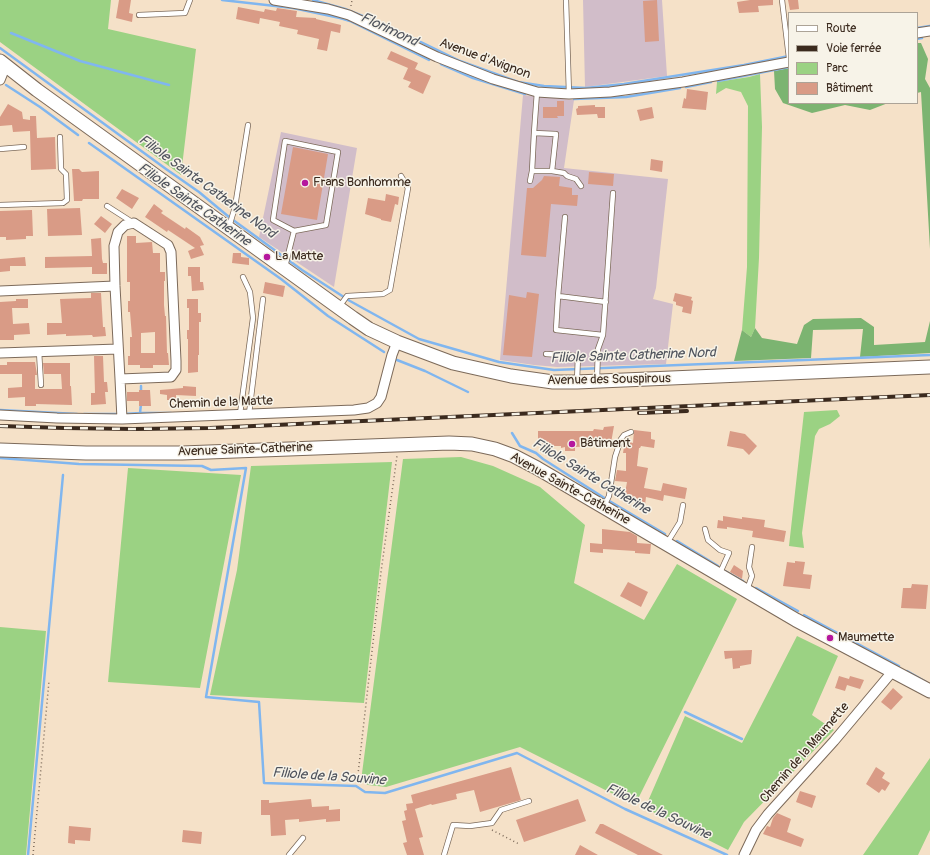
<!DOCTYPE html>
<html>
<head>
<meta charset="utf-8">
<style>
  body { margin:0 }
  #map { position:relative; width:930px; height:855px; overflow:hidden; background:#f5e1c8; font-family:Pangolin,sans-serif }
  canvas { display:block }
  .legend { position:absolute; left:788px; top:12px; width:130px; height:92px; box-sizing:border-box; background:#f7f3e8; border:1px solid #aca397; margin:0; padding:5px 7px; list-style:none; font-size:12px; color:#3b2a1e }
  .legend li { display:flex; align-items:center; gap:8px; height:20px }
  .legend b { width:20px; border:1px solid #aca397 }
</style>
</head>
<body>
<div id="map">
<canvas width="930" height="855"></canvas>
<ul class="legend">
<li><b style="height:5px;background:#fff"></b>Route</li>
<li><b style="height:5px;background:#3b2a1e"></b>Voie ferrée</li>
<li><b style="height:11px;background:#9bd283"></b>Parc</li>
<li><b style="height:11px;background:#d99b86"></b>Bâtiment</li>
</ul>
</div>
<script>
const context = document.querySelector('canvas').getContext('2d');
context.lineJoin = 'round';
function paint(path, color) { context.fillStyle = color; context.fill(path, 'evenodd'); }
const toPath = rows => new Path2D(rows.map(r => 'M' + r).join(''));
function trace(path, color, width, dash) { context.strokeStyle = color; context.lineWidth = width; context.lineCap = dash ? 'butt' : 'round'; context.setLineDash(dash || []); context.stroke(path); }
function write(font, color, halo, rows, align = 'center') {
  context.font = font + ' Pangolin,sans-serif'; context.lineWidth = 3; context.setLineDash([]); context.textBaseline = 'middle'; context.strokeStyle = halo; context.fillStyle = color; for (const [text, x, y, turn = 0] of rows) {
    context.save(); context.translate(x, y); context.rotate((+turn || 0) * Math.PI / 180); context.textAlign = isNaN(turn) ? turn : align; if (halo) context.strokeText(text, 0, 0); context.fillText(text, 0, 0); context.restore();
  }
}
paint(toPath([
  [583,0,662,0,667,76,585,87],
  [523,95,574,100,564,168,668,179,656,288,653,299,673,304,666,364,557,367,534,365,500,360],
  [281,132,357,148,334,287,259,237]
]), '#d1bdc9');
paint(toPath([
  [0,0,111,0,108,29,196,49,181,175,0,42],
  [760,74,762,127,759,258,755,328,751,337,742,330,747,267,748,106,741,92,726,88,716,94,717,82,749,77],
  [837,410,840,416,830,424,819,429,815,436,802,533,804,548,789,546,804,412],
  [461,457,493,466,540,487,585,525,574,583,644,620,677,564,737,599,635,805,520,747,386,787,368,785,361,781,403,459],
  [392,462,364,703,210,695,237,570,251,466],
  [128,468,241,475,200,688,108,682],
  [0,627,46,631,26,855,0,855],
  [797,636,838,656,812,715,834,730,744,822,728,850,645,808,685,716,742,743],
  [930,758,930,830,918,855,863,855]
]), '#9bd283');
paint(toPath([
  [917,43,921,43,928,59,925,79,930,88,930,249,921,92,917,93],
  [789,68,789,103,888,103,870,110,845,105,812,113,783,103,775,89,774,71],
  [861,318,874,327,874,345,925,342,930,321,930,353,860,357,863,329,813,330,811,358,734,361,742,330,751,337,755,328,762,338,797,344,804,325,813,319]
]), '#7cb471');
trace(toPath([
  [222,0,293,8,340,18,350,21,429,60],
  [313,0,345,9,390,27,460,61,518,82,544,86,586,88,624,84,744,65,789,56],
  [917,28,930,26],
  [11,33,80,61,169,85],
  [917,39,922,38],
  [0,48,166,169,199,192,229,217,302,270,350,301,419,339,499,362,554,370,930,355],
  [441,64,473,78,525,94],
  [718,81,789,67],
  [6,85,40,107,78,135],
  [686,87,711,82],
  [574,99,626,97,680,88],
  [89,143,281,279,328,316,384,352],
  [397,360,425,371,468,392],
  [141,393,141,386],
  [141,404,140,413,171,413],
  [0,410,77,414],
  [84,414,119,414],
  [124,414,140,413],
  [512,433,520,446,536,453,543,459,606,499,665,534],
  [0,458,79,464,202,466,211,470,246,468,206,697,259,702,264,783,356,786,365,792,385,793,517,753,625,809,727,855],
  [677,541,718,566],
  [725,571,743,581],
  [756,588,798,611],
  [804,615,899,666],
  [907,671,926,682],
  [685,712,742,739],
  [28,855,63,475]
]), '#80b6ef', 2.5);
paint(toPath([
  [119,0,131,0,129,13,133,14,132,22,116,18],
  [657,0,659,41,645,42,643,1],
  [750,0,773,0,773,5,758,6,759,12,739,13,737,2],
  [788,0,798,0,799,9,790,10],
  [238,7,264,12,265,9,276,11,277,8,297,11,296,17,316,18,316,19,341,25,340,33,331,31,327,51,317,49,319,39,297,34,298,30,279,26,280,22,260,18,259,24,236,19],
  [391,51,418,63,415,69,431,76,423,94,408,87,411,82,403,79,408,68,387,59],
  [687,89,708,92,706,110,682,108,684,98,686,99],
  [557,101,564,101,564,116,557,116,558,118,543,118,543,107,557,107],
  [8,104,22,112,23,119,30,120,30,116,36,116,37,138,55,137,56,169,31,170,30,131,13,132,12,125,0,126,0,117],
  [595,105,595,107,605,107,605,118,598,118,597,114,577,115,576,109,578,108,578,106],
  [652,107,654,118,640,121,637,110],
  [293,147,328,154,317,220,281,214],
  [651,159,663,161,662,172,650,170],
  [72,169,79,169,82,172,99,171,99,199,83,199,82,201,74,201],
  [589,172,614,174,613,186,588,184],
  [544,176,560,177,559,186,572,188,572,195,578,195,577,206,551,204,546,257,521,255,527,188,533,188,542,180],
  [122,189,139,198,132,209,116,198],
  [386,194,399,197,398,205,395,204,391,222,381,220,381,219,365,214,368,198,385,201],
  [154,204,163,211,161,213,185,229,186,227,200,237,204,245,200,246,204,255,191,259,188,251,195,248,168,230,167,232,145,217],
  [80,208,82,235,48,236,47,209],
  [32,210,33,236,26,236,26,239,6,240,6,237,0,237,0,211],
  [101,216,112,224,105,233,94,224],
  [127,236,136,236,136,243,152,242,153,253,160,253,160,272,165,272,165,281,164,281,164,305,165,316,166,316,167,353,168,353,169,365,153,365,153,368,140,368,140,365,128,365,128,356,130,356,130,337,132,337,130,312,128,312,128,301,130,301,130,282,127,282],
  [155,332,155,353,141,353,141,333],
  [101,238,102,259,103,263,107,263,107,274,92,274,92,267,45,268,45,257,92,256,91,239],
  [233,253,241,253,241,257,249,258,249,265,232,263],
  [25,257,26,266,10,266,10,271,0,272,0,259],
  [188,267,200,267,200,282,203,282,204,290,192,291,191,276,188,276],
  [265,282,285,286,283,297,263,293],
  [527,292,539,294,532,357,503,355,509,295,526,298],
  [91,293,101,293,103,327,105,327,106,336,93,337,92,335,66,336,66,334,47,335,47,323,62,323,60,299,91,298],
  [675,293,692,297,691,300,693,301,691,314,682,312,683,307,676,305,676,302,673,301],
  [16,299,28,299,28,308,12,308,13,324,29,323,30,334,14,335,14,340,0,340,0,302,16,301],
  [187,299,198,299,198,313,201,313,201,322,199,322,199,355,198,355,198,372,188,373,188,339,187,339,187,330,189,330,189,308,187,308],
  [94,356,103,356,104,382,107,382,108,392,105,392,106,404,91,405,91,393,95,393],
  [7,362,35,362,37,375,35,375,35,389,62,389,61,374,44,374,43,363,70,363,70,386,71,386,72,405,36,404,36,406,25,406,25,397,8,398,8,388,22,387,22,374,0,374,0,365,7,365],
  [183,386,196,387,196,396,176,395,176,400,167,400,167,395,160,394,160,390,183,388],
  [139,390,150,390,151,406,139,406,139,401,127,401,127,392,139,392],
  [614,426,611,443,605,442,605,445,593,443,592,446,575,447,575,451,565,451,565,447,561,448,561,446,538,446,538,431,593,431,594,429,603,430,604,427],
  [634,430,651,432,651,439,655,440,654,448,641,446,640,448,639,448,637,466,648,468,644,488,661,491,663,483,687,488,685,499,664,495,663,501,646,497,645,505,638,504,638,501,624,499,627,482,615,481,617,470,626,471,626,453,623,453,625,441,633,443],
  [730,431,745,434,757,446,749,455,743,449,727,446],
  [723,516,742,519,742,517,765,520,764,527,786,531,784,542,752,537,753,531,727,527,727,529,717,528,718,520,723,521],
  [602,529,630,532,637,536,637,543,651,544,650,554,635,553,635,551,603,549,603,553,590,552,590,543,602,544],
  [795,561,805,562,803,574,812,575,810,589,783,586,787,562,795,563],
  [734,565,743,571,742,579,730,572],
  [628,582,648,592,641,607,620,596],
  [912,584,928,585,926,609,901,608,903,588,911,588],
  [752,650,751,664,740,666,740,668,733,669,732,658,725,659,724,651],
  [839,676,849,679,850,676,864,680,860,689,847,685,845,691,835,688],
  [893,688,903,697,891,710,881,702],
  [511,767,521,800,480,812,474,790,456,794,457,799,432,805,431,804,415,809,423,837,419,838,424,855,407,855,403,843,407,842,402,821,406,820,404,811,407,810,406,804,413,803,411,795],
  [876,767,885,773,882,778,890,783,885,791,882,789,879,793,866,784],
  [800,791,816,796,812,808,796,802],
  [311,799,312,807,329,806,329,810,340,809,340,821,326,822,326,819,299,822,299,819,285,820,286,835,271,836,270,815,261,815,261,800,269,800,269,803],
  [578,799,586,821,524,842,516,820],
  [777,813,791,819,787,832,804,839,801,847,763,834,767,826,770,827,773,818],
  [600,824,603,824,663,855,638,855,595,833],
  [69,826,91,828,90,841,75,840,75,844,68,843],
  [183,830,202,832,201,844,182,842],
  [580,845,598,855,575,855]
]), '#d99b86');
const service = toPath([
  [566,0,569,94],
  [782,0,789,58],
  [139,15,185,13,190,0],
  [534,133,556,134,552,171,532,171,534,133,537,92],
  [0,149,24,147],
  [552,171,564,173,567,176,576,179,581,186],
  [530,181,532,171],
  [0,205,63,203,67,200,66,174,61,169,60,137],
  [107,206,132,222],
  [565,217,558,296,606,302],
  [229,227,235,207,248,125],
  [285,267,294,231,273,220,285,141,338,152,326,225,294,231],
  [558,296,556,330,603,335],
  [339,307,347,296,383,294,390,290,408,188,401,176],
  [39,351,41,385],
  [546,354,578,356,577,381],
  [597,380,598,349,603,335,613,193],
  [240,414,253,318,250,292,243,277],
  [249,414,263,299],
  [604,506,609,496,615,457,621,439,624,435,631,432],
  [705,529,708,540,720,550,729,553,719,575],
  [667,543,680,522,683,505],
  [747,590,752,576,749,567,752,547],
  [289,855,303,838],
  [444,855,453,825,470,826,492,823,501,810,529,801]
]);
const minor = toPath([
  [274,0,328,9,349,15,437,57,493,79,537,92,569,94,610,92,683,82,789,62],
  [917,33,930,31],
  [0,80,6,65],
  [134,223,168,245,171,252,176,361,176,370,171,377,120,379,115,286,114,246,118,232,125,225,134,223],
  [0,291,115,286],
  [0,353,118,349],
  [120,379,122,419],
  [0,415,57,418,122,419,354,410,368,408,377,403,381,397,392,355,397,342],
  [744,855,756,830,768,814,834,741,892,672]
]);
const secondary = toPath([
  [0,61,37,90,353,318,369,329,397,342,453,363,511,376,553,382,577,382,930,367],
  [0,450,86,453,182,453,449,443,472,444,495,449,514,456,537,468,796,620,930,691]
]);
trace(service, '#7c6a5a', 6);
trace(minor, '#7c6a5a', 11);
trace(secondary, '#7c6a5a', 15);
trace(toPath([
  [351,6,352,0],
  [357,783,381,572,397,456],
  [492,830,519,844],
  [33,855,49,681]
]), '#7c6a5a', 1.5, [1, 3]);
trace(service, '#fff', 4.5);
trace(minor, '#fff', 9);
trace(secondary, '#fff', 13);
const rail = toPath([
  [639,413,687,411],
  [0,426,64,428,134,429,210,428,930,395]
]);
trace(rail, '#3b2a1e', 4);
trace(rail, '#f7f3e8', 2.5, [8]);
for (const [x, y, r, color] of [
  [305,183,4,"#b5179e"],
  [267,257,4,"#b5179e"],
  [572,444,4,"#b5179e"],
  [830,638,4,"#b5179e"]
]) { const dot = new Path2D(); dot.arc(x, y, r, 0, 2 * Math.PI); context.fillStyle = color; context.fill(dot); trace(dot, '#f7f3e8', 1.5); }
write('13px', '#3b2a1e', '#f7f3e8', [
  ["Avenue d'Avignon",485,59,20],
  ["Avenue des Souspirous",609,380,-1],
  ["Chemin de la Matte",221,403,-2],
  ["Avenue Sainte-Catherine",245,450,-2],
  ["Avenue Sainte-Catherine",570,489,29],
  ["Chemin de la Maumette",805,753,-49]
]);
write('13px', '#3b2a1e', '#f7f3e8', [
  ["Frans Bonhomme",313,183],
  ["La Matte",275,257],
  ["Bâtiment",580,444],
  ["Maumette",838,638]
], 'left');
write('italic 14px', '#50545d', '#f7f3e8', [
  ["Florimond",389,30,25],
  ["Filiole Sainte Catherine Nord",207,187,36],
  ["Filiole Sainte Catherine",194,205,35],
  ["Filiole Sainte Catherine Nord",633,356,-2],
  ["Filiole Sainte Catherine",591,477,31],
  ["Filiole de la Souvine",329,777,4],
  ["Filiole de la Souvine",658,812,25]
]);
</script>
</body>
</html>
